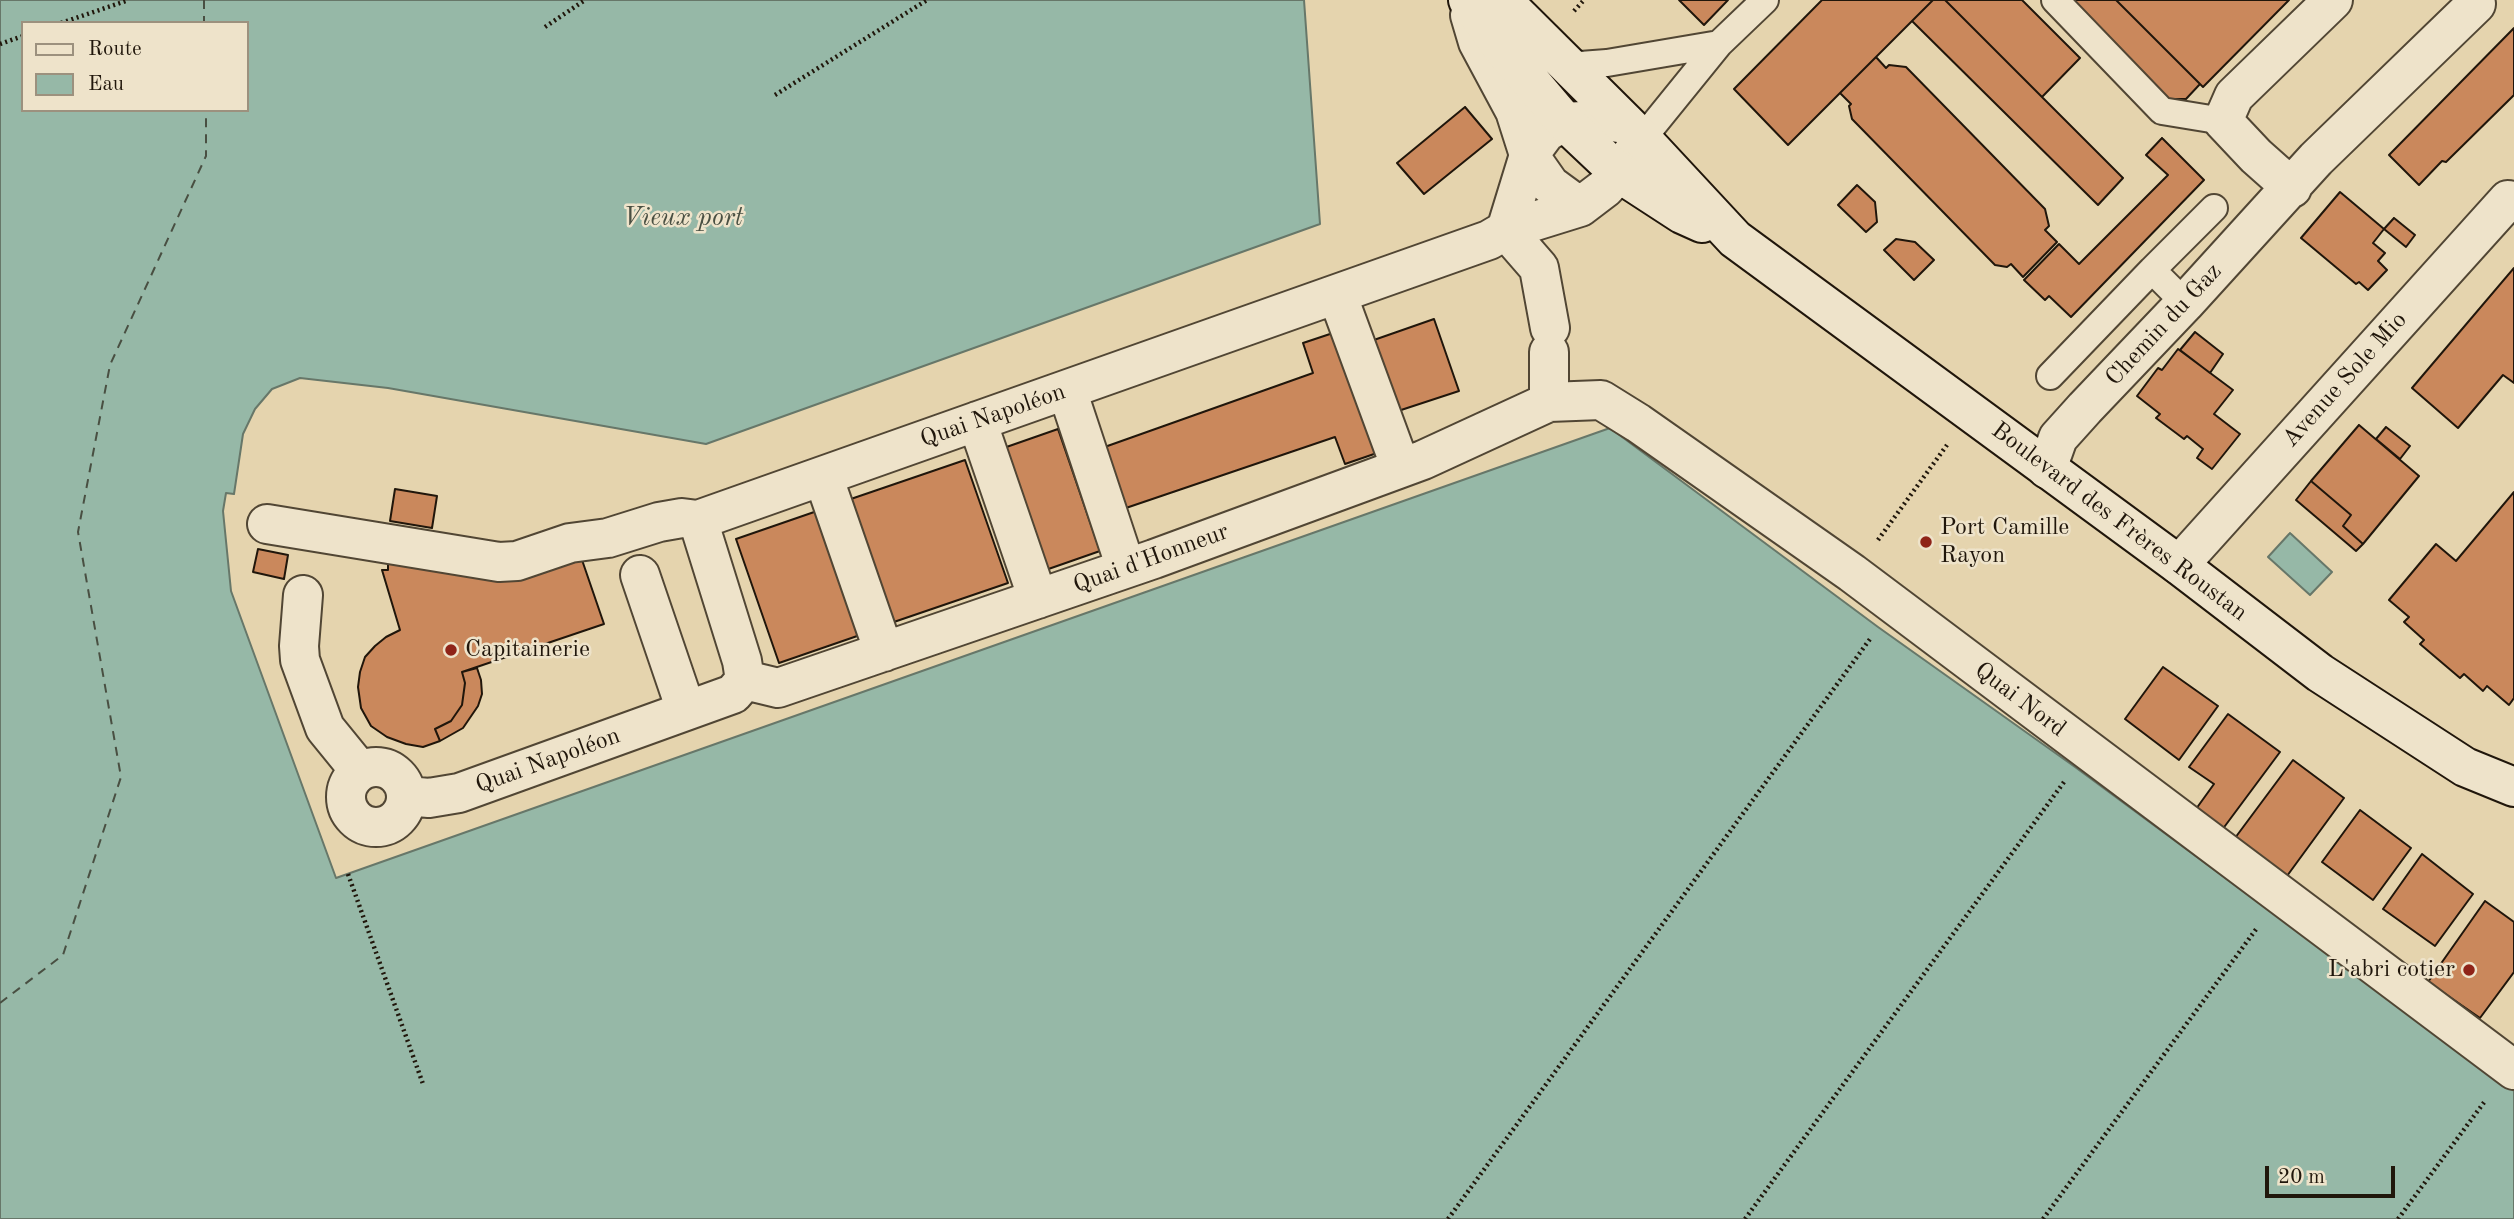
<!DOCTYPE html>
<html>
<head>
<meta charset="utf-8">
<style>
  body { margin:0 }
  #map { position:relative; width:2514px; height:1219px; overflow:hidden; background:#e5d4ae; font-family:"Old Standard TT",serif }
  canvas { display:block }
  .legend { position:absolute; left:21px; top:21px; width:228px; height:91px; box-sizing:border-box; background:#eee3ca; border:2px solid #9c917e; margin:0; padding:9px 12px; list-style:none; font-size:21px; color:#20160b }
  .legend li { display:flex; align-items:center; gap:14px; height:35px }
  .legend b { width:35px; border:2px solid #9c917e }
  .scale { position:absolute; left:2265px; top:1166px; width:130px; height:32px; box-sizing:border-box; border:4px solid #20160b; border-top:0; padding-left:9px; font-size:21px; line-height:24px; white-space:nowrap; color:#20160b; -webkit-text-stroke:5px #eee3ca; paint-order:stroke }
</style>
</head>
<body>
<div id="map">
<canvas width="2514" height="1219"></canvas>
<ul class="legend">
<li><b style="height:9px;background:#eee3ca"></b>Route</li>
<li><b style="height:19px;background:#96b8a7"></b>Eau</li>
</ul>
<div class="scale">20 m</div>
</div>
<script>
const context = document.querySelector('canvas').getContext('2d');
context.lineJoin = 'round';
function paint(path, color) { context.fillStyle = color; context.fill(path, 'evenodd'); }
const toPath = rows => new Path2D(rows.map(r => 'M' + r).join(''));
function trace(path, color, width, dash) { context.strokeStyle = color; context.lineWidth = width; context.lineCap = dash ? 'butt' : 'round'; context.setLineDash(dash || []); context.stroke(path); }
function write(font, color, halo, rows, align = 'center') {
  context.font = font + ' "Old Standard TT",serif'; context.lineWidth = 5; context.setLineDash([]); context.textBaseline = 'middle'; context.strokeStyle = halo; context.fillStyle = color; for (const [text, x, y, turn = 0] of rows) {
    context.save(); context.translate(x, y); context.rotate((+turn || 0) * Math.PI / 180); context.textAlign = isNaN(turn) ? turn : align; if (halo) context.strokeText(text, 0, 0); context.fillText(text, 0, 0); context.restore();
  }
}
const water = toPath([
  [0,0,1304,0,1320,224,706,444,388,388,300,378,272,389,255,409,243,434,234,494,226,493,223,511,231,591,336,878,1610,428,1878,627,2075,767,2514,1091,2514,1219,0,1219,0,0],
  [23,23,247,23,247,110,23,110,23,23],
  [2290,533,2332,572,2310,595,2268,557,2290,533]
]);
paint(water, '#96b8a7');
trace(water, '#677769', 2);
trace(toPath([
  [204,0,204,23],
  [0,1003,63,955,121,777,78,532,110,365,206,156,206,110]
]), '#494f42', 2, [9, 7]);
const building = toPath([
  [1679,0,1728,0,1704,25,1679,0],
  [1822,0,1933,0,1788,145,1734,89,1822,0],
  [1933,0,1945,0,2123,178,2098,205,1912,21,1933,0],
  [1945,0,2022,0,2080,58,2042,97,1945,0],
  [2064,0,2116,0,2200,84,2186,99,2163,99,2064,0],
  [2116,0,2289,0,2203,87,2116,0],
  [2514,28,2514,95,2446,162,2442,161,2419,185,2389,155,2514,28],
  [1876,57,1886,68,1889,65,1906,67,2045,209,2049,226,2045,230,2057,242,2023,277,2011,264,2007,267,1995,265,1852,119,1849,106,1851,104,1840,93,1876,57],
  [1465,107,1492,139,1424,194,1397,163,1465,107],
  [2162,138,2204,180,2071,317,2049,296,2045,300,2024,280,2059,244,2079,264,2168,175,2146,155,2162,138],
  [1857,185,1875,202,1877,222,1866,232,1838,205,1857,185],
  [2340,192,2384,229,2373,243,2385,253,2378,261,2387,270,2368,290,2359,282,2356,284,2301,238,2340,192],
  [2394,218,2415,235,2406,247,2384,229,2394,218],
  [1896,239,1915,242,1934,260,1914,280,1884,250,1896,239],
  [2514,268,2514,383,2503,375,2458,428,2412,388,2514,268],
  [1434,319,1459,391,1395,412,1371,341,1434,319],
  [2195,332,2223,354,2210,373,2180,350,2195,332],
  [1333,333,1377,453,1345,464,1335,437,1120,510,1099,449,1313,373,1303,343,1333,333],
  [2178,349,2233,390,2214,414,2240,434,2212,469,2197,458,2203,449,2187,436,2184,439,2156,418,2160,414,2137,396,2158,368,2162,370,2178,349],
  [2359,425,2419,476,2363,544,2343,526,2351,515,2311,481,2359,425],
  [2386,427,2410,446,2400,459,2376,439,2386,427],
  [1058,429,1100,551,1037,573,995,451,1058,429],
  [965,460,1008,583,888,624,845,501,965,460],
  [2311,481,2351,515,2343,526,2363,544,2356,551,2296,500,2311,481],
  [395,489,437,496,432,528,390,521,395,489],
  [2514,492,2514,698,2509,705,2487,686,2483,691,2464,674,2460,678,2420,644,2424,640,2404,622,2409,617,2389,600,2436,544,2456,561,2514,492],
  [820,510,863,634,779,663,736,539,820,510],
  [258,549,288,555,284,579,253,572,258,549],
  [581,557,604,624,462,672,465,683,462,705,451,721,435,729,440,741,423,747,406,744,387,737,371,726,361,708,358,687,360,672,365,657,375,646,386,637,400,630,382,570,388,570,388,559,581,557],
  [2163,667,2218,706,2179,760,2125,719,2163,667],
  [477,668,481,680,482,694,478,706,463,728,440,741,435,729,451,721,462,705,465,683,462,672,477,668],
  [2228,714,2280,752,2222,830,2196,809,2214,784,2189,767,2228,714],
  [2293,760,2344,798,2287,876,2235,838,2293,760],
  [2360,810,2411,848,2373,900,2322,862,2360,810],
  [2422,854,2473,894,2435,946,2383,909,2422,854],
  [2485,901,2514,922,2514,972,2480,1018,2428,982,2485,901]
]);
paint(building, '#ca885c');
trace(building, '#20160b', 2);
const lane = toPath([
  [2055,0,2162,111,2223,121],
  [1567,66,1607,63,1719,44],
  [1642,139,1719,44,1765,0],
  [2152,270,2214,208],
  [2050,376,2152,270,2185,303]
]);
const street = toPath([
  [1470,15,1478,42,1515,111,1529,155,1550,185,1580,207],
  [1625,124,1599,120,1565,122,1546,132,1529,155,1506,230,1580,207,1605,188,1619,173,1638,145],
  [2292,188,2256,156,2223,121,2234,96,2333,0],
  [1337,294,1401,468],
  [1549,352,1549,402,1601,400,1638,423,1852,573,2514,1070],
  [1067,390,1126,568],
  [977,421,1038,599],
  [2047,469,2058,438,2085,408,2185,303,2316,159,2476,4,2472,0],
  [823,476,884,652],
  [267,524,499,562,517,561,570,543,608,538,659,522,682,518,698,520],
  [2179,565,2508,200,2514,201],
  [640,575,686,710],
  [303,595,299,646,300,660,325,728,360,771],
  [745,680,778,688,1154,559,1423,460,1549,402],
  '346 797a30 30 0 1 1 60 0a30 30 0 1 1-60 0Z',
  [407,796,429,798,459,793,733,694,745,680,742,661,698,520,1489,240,1506,230,1539,268,1550,328]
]);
const secondary = toPath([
  [1468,0,1503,49,1565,122,1619,173,1682,214,1702,223],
  [1502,0,1642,139,1735,239,2179,565,2320,673,2465,767,2514,787]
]);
trace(lane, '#514634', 30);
trace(street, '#514634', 42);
trace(secondary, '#20160b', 42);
trace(toPath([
  [1574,11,1584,0],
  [61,23,126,1],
  [545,27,585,0],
  [0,44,23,36],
  [775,95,927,0],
  [1878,540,1947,445],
  [348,874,423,1084],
  [1448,1219,1870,639],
  [1745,1219,2064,782],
  [2043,1219,2257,928],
  [2398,1219,2485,1101]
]), '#20160b', 4.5, [2, 3.5]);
trace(lane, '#eee3ca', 26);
trace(street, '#eee3ca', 38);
trace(secondary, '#eee3ca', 38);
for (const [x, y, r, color] of [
  [1926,542,7,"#8f2418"],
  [451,650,7,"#8f2418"],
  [2469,970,7,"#8f2418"]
]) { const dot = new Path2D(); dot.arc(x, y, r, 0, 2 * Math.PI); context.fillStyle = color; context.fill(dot); trace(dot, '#eee3ca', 2.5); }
write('24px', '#20160b', '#eee3ca', [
  ["Chemin du Gaz",2164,325,-47],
  ["Avenue Sole Mio",2345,380,-48],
  ["Quai Napoléon",993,416,-19],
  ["Boulevard des Frères Roustan",2119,522,37],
  ["Quai d'Honneur",1151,559,-20],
  ["Quai Nord",2020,700,37],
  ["Quai Napoléon",548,761,-20]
]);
write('24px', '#20160b', '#eee3ca', [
  ["Port Camille",1940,528],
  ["Rayon",1940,556],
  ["Capitainerie",465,650],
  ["L'abri cotier",2455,970,"right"]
], 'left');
write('italic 26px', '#494f42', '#eee3ca', [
  ["Vieux port",683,218]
]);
</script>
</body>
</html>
